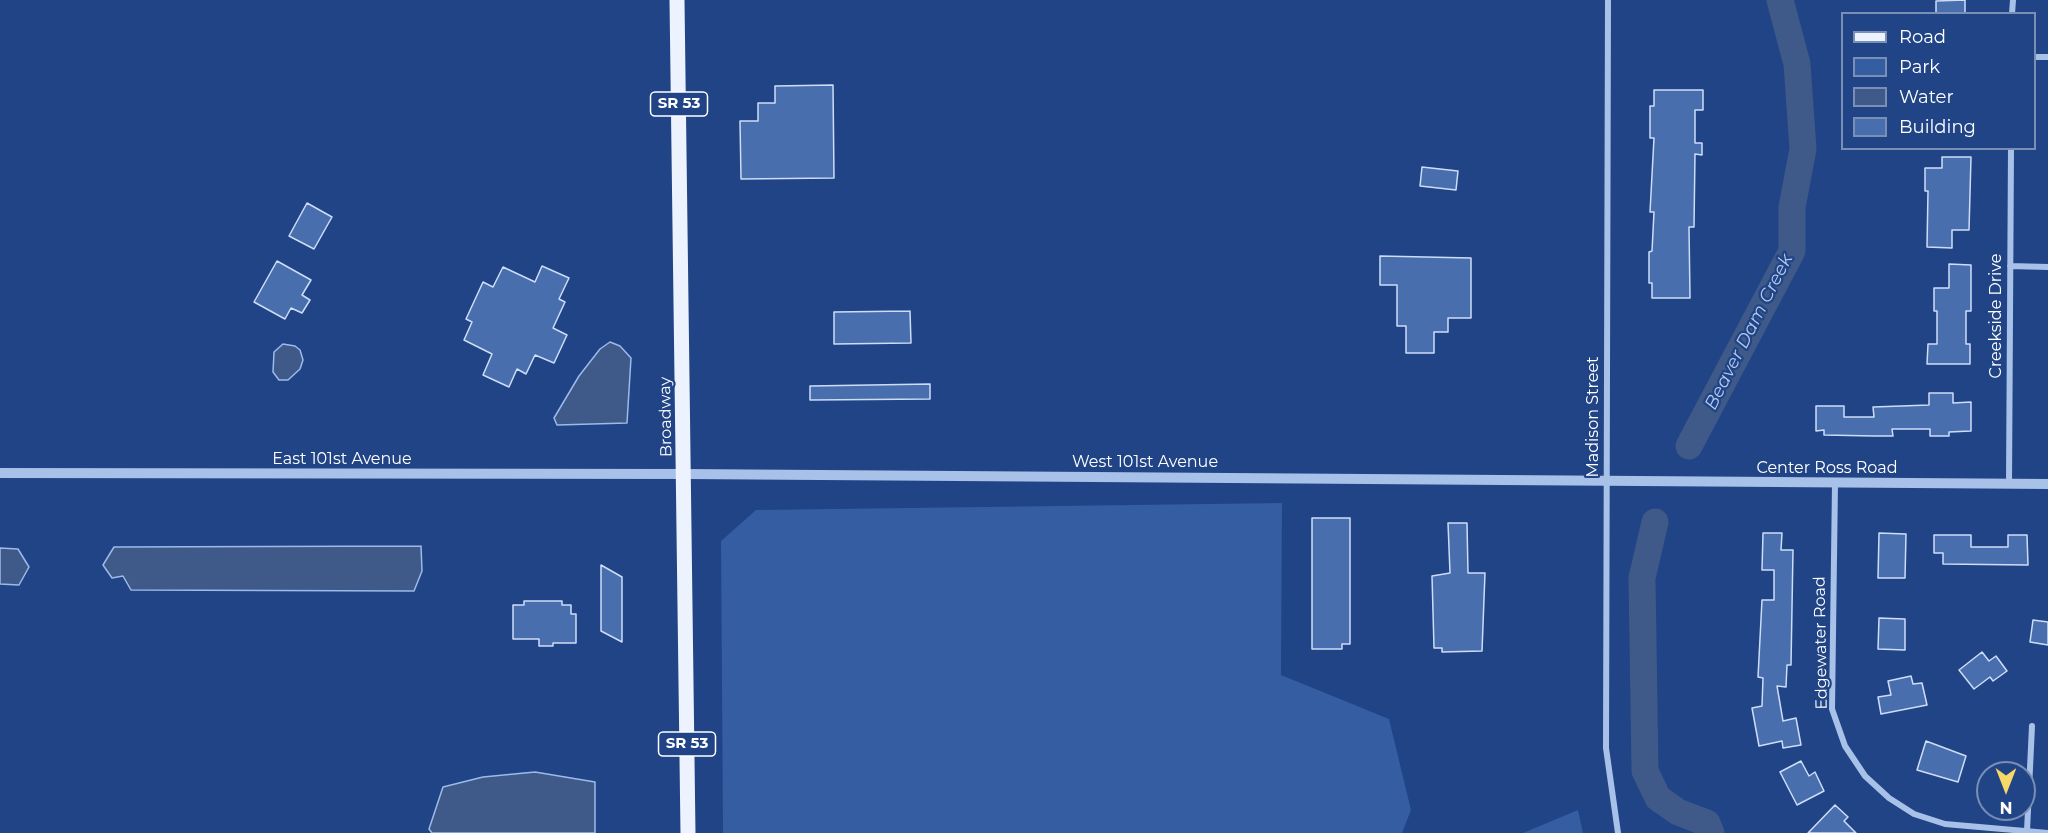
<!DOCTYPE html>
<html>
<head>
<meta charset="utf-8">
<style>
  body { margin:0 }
  #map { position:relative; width:2048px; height:833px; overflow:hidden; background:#204485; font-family:Montserrat,sans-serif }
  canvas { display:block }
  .legend { position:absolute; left:1841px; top:12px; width:195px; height:138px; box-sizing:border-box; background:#204485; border:2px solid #798fb6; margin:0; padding:8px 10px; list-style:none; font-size:18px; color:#fff }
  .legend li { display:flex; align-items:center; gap:12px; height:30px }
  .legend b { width:30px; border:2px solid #798fb6 }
  .north { position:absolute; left:1976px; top:761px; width:60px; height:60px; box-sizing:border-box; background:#204485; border:2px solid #798fb6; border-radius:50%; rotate:180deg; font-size:16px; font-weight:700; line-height:24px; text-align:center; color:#fff }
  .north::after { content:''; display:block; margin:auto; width:21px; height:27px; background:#f7d869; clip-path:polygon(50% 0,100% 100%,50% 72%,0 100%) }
</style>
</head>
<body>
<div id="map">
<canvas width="2048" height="833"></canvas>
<ul class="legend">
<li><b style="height:8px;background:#ecf2fe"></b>Road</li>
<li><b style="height:16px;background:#345da2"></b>Park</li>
<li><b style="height:16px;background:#3f5989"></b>Water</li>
<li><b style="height:16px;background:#496ead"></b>Building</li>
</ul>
<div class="north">N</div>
</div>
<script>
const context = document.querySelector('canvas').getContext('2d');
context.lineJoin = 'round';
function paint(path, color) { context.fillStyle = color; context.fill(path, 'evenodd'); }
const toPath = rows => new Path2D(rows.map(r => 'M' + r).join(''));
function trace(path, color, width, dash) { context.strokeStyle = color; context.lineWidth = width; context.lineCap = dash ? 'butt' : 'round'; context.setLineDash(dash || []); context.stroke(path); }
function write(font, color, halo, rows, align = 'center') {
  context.font = font + ' Montserrat,sans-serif'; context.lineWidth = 4.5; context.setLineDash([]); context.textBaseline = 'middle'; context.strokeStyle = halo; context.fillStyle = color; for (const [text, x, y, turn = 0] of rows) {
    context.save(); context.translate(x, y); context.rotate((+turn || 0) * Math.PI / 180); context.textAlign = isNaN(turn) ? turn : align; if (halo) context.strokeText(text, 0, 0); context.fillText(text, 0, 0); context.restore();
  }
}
paint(toPath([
  [1282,503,1281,675,1389,719,1411,810,1402,833,723,833,721,541,756,510],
  [1578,810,1583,833,1523,833]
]), '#345da2');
const water = toPath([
  [610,342,620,346,631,358,627,423,557,425,554,418,579,376,600,349,610,342],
  [283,344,295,346,300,350,303,360,300,369,288,380,279,380,273,372,274,352,283,344],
  [421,546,422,571,414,591,131,590,123,576,112,578,103,565,114,547,421,546],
  [0,548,18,549,29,567,19,585,0,584,0,548],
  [535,772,595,782,595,833,432,833,429,829,443,787,483,777,535,772]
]);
paint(water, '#3f5989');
trace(water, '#9cbbeb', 1.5);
trace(toPath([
  [1689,446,1792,251,1792,207,1803,149,1797,64,1780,0],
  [1655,522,1642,578,1645,771,1658,798,1678,812,1707,823,1711,833]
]), '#3f5989', 27);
const building = toPath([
  [1965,0,1965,14,1936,14,1936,1,1965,0],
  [833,85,834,178,741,179,740,121,758,121,758,103,775,103,775,86,833,85],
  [1654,90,1703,90,1703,110,1695,110,1695,143,1702,143,1702,155,1695,154,1694,227,1689,227,1690,298,1652,298,1652,283,1649,283,1649,252,1652,251,1654,212,1650,212,1654,138,1650,138,1650,106,1654,106,1654,90],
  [1942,157,1971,157,1969,230,1952,230,1952,248,1927,247,1928,191,1925,191,1925,168,1942,168,1942,157],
  [1422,167,1458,171,1456,190,1420,186,1422,167],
  [307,203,332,217,314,249,289,236,307,203],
  [1380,256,1471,258,1471,318,1448,318,1448,332,1434,332,1434,353,1406,353,1406,326,1397,326,1397,285,1380,285,1380,256],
  [277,261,311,280,302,295,310,300,302,313,291,308,285,319,254,302,277,261],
  [1949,264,1971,265,1971,311,1966,311,1966,344,1970,344,1970,364,1927,364,1928,344,1937,344,1937,311,1934,311,1934,288,1949,288,1949,264],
  [542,266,569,278,559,299,565,302,553,328,567,335,554,363,535,355,526,374,517,369,509,387,483,375,492,354,464,340,472,322,466,319,483,282,493,287,503,267,535,282,542,266],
  [910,311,911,343,834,344,834,312,910,311],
  [930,384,930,399,810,400,810,386,930,384],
  [1929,393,1953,393,1953,403,1971,402,1971,431,1949,432,1949,436,1930,436,1930,429,1892,429,1893,436,1874,436,1824,435,1824,430,1816,431,1816,406,1844,406,1844,417,1874,417,1873,407,1929,405,1929,393],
  [1312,518,1350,518,1350,644,1342,644,1342,649,1312,649,1312,518],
  [1448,523,1467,523,1468,573,1485,573,1482,651,1442,652,1442,648,1434,648,1432,576,1450,573,1448,523],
  [1763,533,1782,533,1781,550,1793,550,1791,665,1787,665,1786,687,1777,686,1783,721,1796,718,1801,745,1783,748,1782,741,1759,746,1752,708,1762,706,1763,678,1758,677,1762,600,1774,600,1774,570,1762,570,1763,533],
  [1879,533,1906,534,1905,578,1878,578,1879,533],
  [1934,535,1971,535,1971,547,2008,547,2008,535,2027,535,2028,565,1943,564,1943,553,1934,553,1934,535],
  [601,565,622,577,622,642,601,631,601,565],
  [524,601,562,601,562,605,571,605,571,614,576,614,576,643,553,643,553,646,539,646,539,639,513,639,513,605,524,605,524,601],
  [1879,618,1905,619,1905,650,1878,649,1879,618],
  [2033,620,2048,622,2048,645,2030,642,2033,620],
  [1982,652,1989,661,1996,656,2007,671,1993,681,1990,677,1974,689,1959,670,1982,652],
  [1911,676,1913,684,1922,683,1927,705,1881,714,1878,697,1891,695,1888,681,1911,676],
  [1926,741,1966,756,1958,782,1917,770,1926,741],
  [1801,761,1809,776,1815,772,1824,791,1797,805,1780,772,1801,761],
  [1835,805,1848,817,1844,821,1856,833,1808,833,1835,805]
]);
paint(building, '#496ead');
trace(building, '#cdddf7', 1.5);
trace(toPath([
  [1608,0,1606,748,1618,833],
  [2012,14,2013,0],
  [2034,57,2048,57],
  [2010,266,2048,267],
  [1835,483,1832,709,1845,746,1865,776,1889,798,1914,814,1945,824,2048,833],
  [2009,484,2011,148],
  [2027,831,2032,726]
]), '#a8c1e9', 6);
trace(toPath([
  [0,473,684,474,2048,484]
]), '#a8c1e9', 10);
trace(toPath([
  [677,0,688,833]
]), '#ecf2fe', 15);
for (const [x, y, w] of [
  [679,104,57],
  [687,744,57]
]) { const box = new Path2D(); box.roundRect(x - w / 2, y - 12, w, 24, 4.5); context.fillStyle = '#204485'; context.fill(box); trace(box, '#fff', 1.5); }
write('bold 15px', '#fff', null, [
  ["SR 53",679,104],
  ["SR 53",687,744]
]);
write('16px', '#fff', '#204485', [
  ["Creekside Drive",1996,316,-90],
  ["Broadway",666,417,-91],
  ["Madison Street",1593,417,-90],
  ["East 101st Avenue",342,459],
  ["West 101st Avenue",1145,462],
  ["Center Ross Road",1827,468],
  ["Edgewater Road",1821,643,-91]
]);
write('italic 18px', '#b4cbf1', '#204485', [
  ["Beaver Dam Creek",1749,332,-63]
]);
</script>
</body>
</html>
